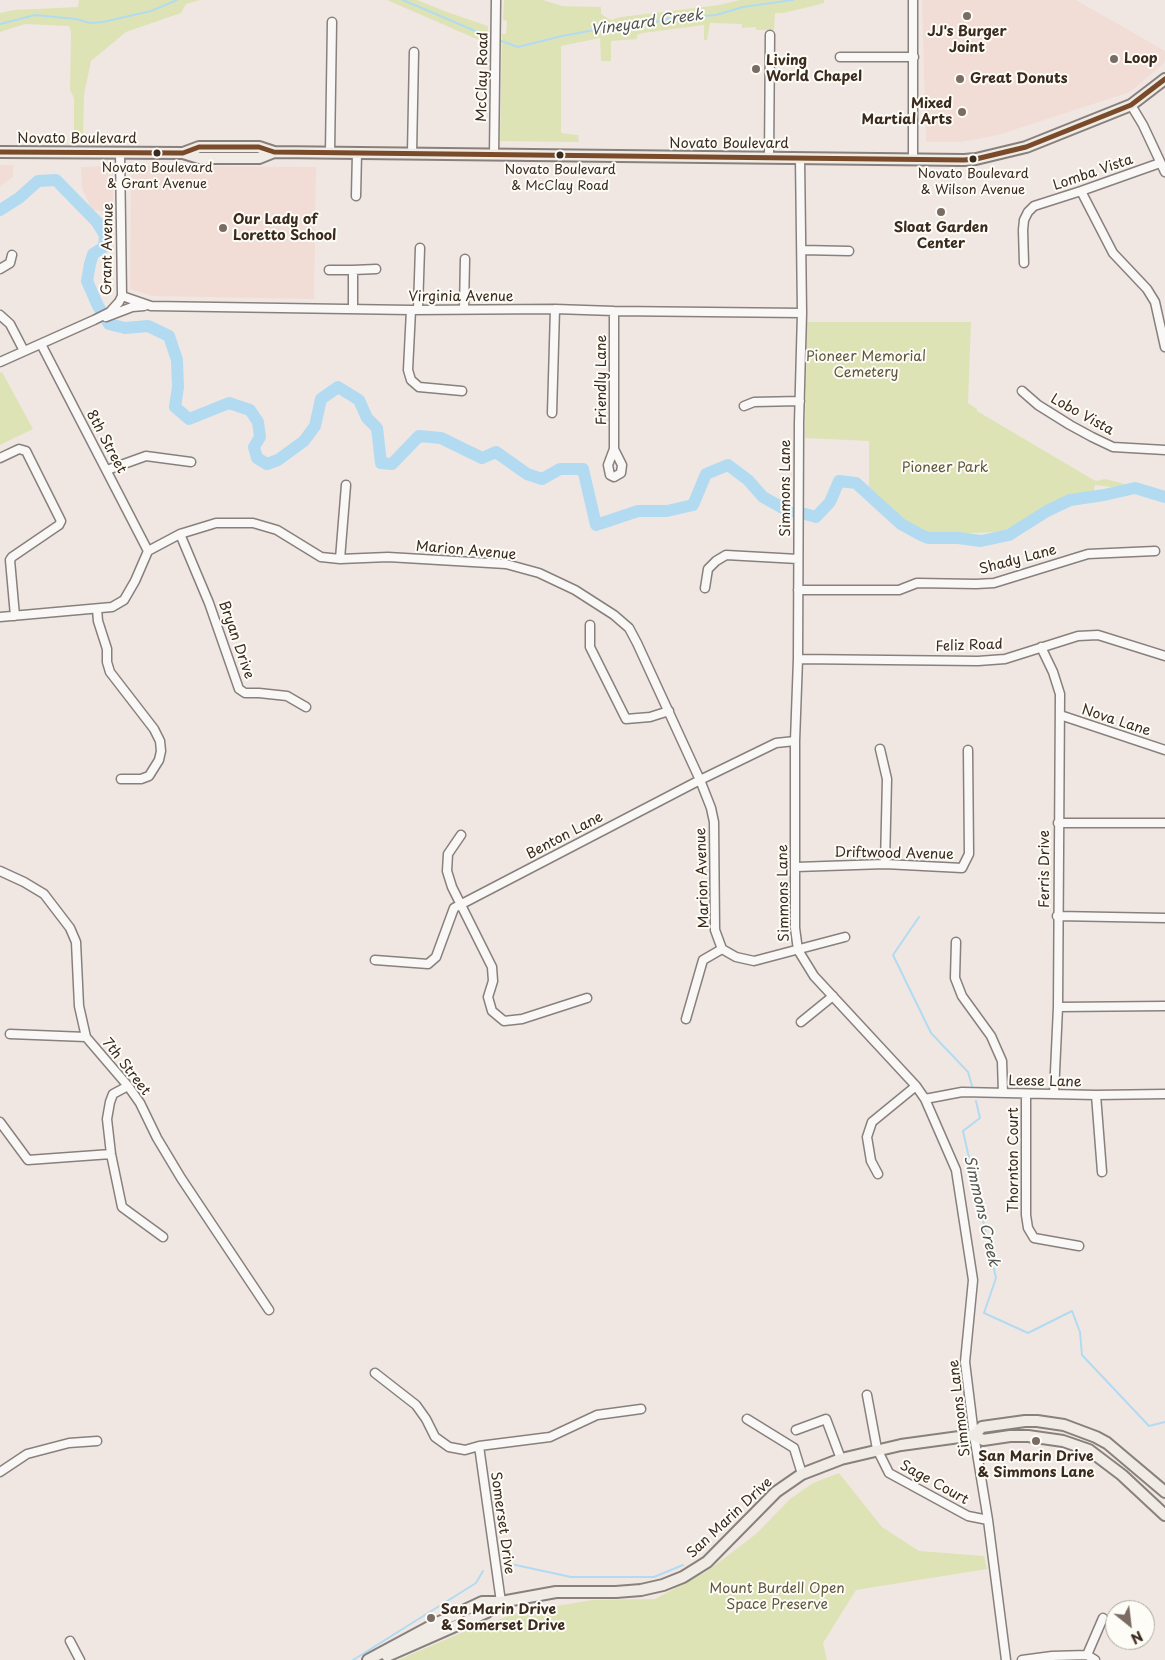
<!DOCTYPE html>
<html>
<head>
<meta charset="utf-8">
<style>
  body { margin:0 }
  #map { position:relative; width:1165px; height:1660px; overflow:hidden; background:#f0e7e3; font-family:"Playpen Sans",sans-serif }
  canvas { display:block }
  .north { position:absolute; left:1105px; top:1600px; width:50px; height:50px; box-sizing:border-box; background:#fdfcf7; border:1px solid #afa8a0; border-radius:50%; rotate:151deg; font-size:14px; font-weight:700; line-height:20px; text-align:center; color:#3b2a1e }
  .north::after { content:''; display:block; margin:auto; width:18px; height:22px; background:#7a6c63; clip-path:polygon(50% 0,100% 100%,50% 72%,0 100%) }
</style>
</head>
<body>
<div id="map">
<canvas width="1165" height="1660"></canvas>
<div class="north">N</div>
</div>
<script>
const context = document.querySelector('canvas').getContext('2d');
context.lineJoin = 'round';
function paint(path, color) { context.fillStyle = color; context.fill(path, 'evenodd'); }
const toPath = rows => new Path2D(rows.map(r => 'M' + r).join(''));
function trace(path, color, width, dash) { context.strokeStyle = color; context.lineWidth = width; context.lineCap = dash ? 'butt' : 'round'; context.setLineDash(dash || []); context.stroke(path); }
function write(font, color, halo, rows, align = 'center') {
  context.font = font + ' "Playpen Sans",sans-serif'; context.lineWidth = 4; context.setLineDash([]); context.textBaseline = 'middle'; context.strokeStyle = halo; context.fillStyle = color; for (const [text, x, y, turn = 0] of rows) {
    context.save(); context.translate(x, y); context.rotate((+turn || 0) * Math.PI / 180); context.textAlign = isNaN(turn) ? turn : align; if (halo) context.strokeText(text, 0, 0); context.fillText(text, 0, 0); context.restore();
  }
}
paint(toPath([
  [922,0,1076,0,1165,51,1165,60,1163,64,1130,92,998,135,961,142,926,142],
  [0,165,13,165,13,177,0,186],
  [108,166,113,173,113,212,92,210,82,188,81,167],
  [131,166,316,167,314,299,152,296,130,289]
]), '#f1dcd6');
paint(toPath([
  [79,0,200,0,186,4,181,13,126,32,91,61,84,95,83,141,74,142,74,98,70,90,71,32,69,26,25,24,0,32,0,13,14,10,78,7],
  [387,0,417,0,447,12,488,26,488,44],
  [504,0,543,0,562,6,601,7,601,14,611,20,621,17,719,5,740,0,824,0,824,3,809,7,783,13,775,13,774,30,756,30,756,27,742,28,742,24,710,23,707,40,704,40,704,25,643,33,637,35,637,39,611,41,611,61,601,61,600,38,561,46,561,133,578,135,579,142,500,141,502,34,506,34,507,21,503,20],
  [807,322,971,322,968,403,977,409,977,411,1092,479,1096,481,1105,479,1165,494,1095,485,1093,494,1084,496,1022,525,997,532,971,533,946,541,921,535,900,516,882,512,869,497,869,441,805,438],
  [2,372,33,429,0,445,0,373],
  [839,1473,882,1527,919,1551,984,1556,987,1569,856,1590,823,1643,827,1660,398,1660,461,1633,520,1612,592,1600,655,1599,706,1572,756,1534,790,1499,813,1483]
]), '#dee3b6');
trace(toPath([
  [403,0,487,36],
  [0,24,35,15,76,19,90,23,103,22,151,11,177,0],
  [501,41,518,47,562,36,589,31,622,27,632,28,667,19,716,15,743,7,793,0],
  [919,917,893,955,931,1033,968,1072,972,1086],
  [976,1101,980,1118,963,1131,996,1278,984,1313,1028,1333,1072,1311,1080,1332,1082,1355,1149,1426,1165,1422],
  [751,1498,762,1482],
  [511,1564,571,1577,654,1577,683,1565],
  [353,1660,476,1583,483,1571]
]), '#b2dbf2', 2);
trace(toPath([
  [0,210,19,198,38,181,56,180,97,222,105,235,104,247,93,254,90,264,87,281,98,306,109,324,125,328,148,326,169,336,177,360,178,387,175,407,189,419,229,403,250,410,258,422,260,437,254,447,257,458,267,464,278,460,304,441,315,426,321,399,338,387,359,400,367,418,377,428,381,463,392,464,419,436,441,438,482,458,496,452,527,474,542,479,560,469,583,469,596,525,638,511,667,511,693,505,706,474,728,465,748,480,763,497,790,512],
  [805,514,816,517,830,502,839,481,856,483,901,524,921,535,928,538,958,538,981,541,1009,535,1047,511,1070,500,1104,495,1135,488,1165,497]
]), '#b2dbf2', 12);
const minor = toPath([
  [840,57,914,57],
  [1131,105,1143,125,1165,172],
  [330,152,332,22],
  [412,153,414,52],
  [494,155,496,0],
  [769,158,770,35],
  [800,158,802,313,799,423,798,659,795,741,795,928,798,950,814,976,916,1086,925,1099,956,1170,973,1280,965,1362,974,1435,988,1520,1006,1660],
  [913,159,913,0],
  [1081,191,1113,253,1147,289,1155,302,1165,347],
  [356,196,357,153],
  [802,250,849,251],
  [1024,263,1023,230,1024,220,1028,212,1034,206,1081,191,1160,163],
  [0,269,10,263,12,255],
  [329,270,353,270],
  [122,296,151,306,411,310,555,309,614,311,802,313],
  [353,309,353,270,376,269],
  [418,309,420,248],
  [464,309,465,259],
  [411,310,408,370,411,380,419,387,462,391],
  [0,315,10,324,24,351],
  [106,317,132,307,144,306],
  [41,344,148,551],
  [0,362,94,320,110,312,119,302,122,296,120,152],
  [1022,391,1038,405,1070,425,1092,437,1113,447,1165,450],
  [744,406,754,402,800,401],
  [552,413,555,309],
  [614,449,622,465,621,473,614,477,610,475,608,465,614,449,614,311],
  [0,458,19,449,26,451,61,521,59,525,12,557,10,560,15,616],
  [107,470,146,456,191,462],
  [180,534,209,603,239,689,245,693,259,693,287,696,306,707],
  [340,559,346,485],
  [705,588,708,569,716,561,726,555,798,559],
  [798,590,899,590,917,583,976,584,994,583,1088,554,1155,551],
  [97,609,98,621,107,649,107,662,110,672,154,729,160,741,161,751,159,760,149,776,141,779,121,779],
  [0,617,112,607,124,600,135,581,148,551,180,534,216,523,253,523,277,530,321,557,340,559,388,557,506,564,539,573,575,590,614,615,629,628,637,643,700,780,711,808,714,822,715,930,722,949,736,957,754,961,845,937],
  [590,625,590,647,626,719,650,717,669,711],
  [1041,647,1053,672,1060,694,1058,1007,1054,1094],
  [798,659,978,661,1005,659,1078,636,1098,635,1165,656],
  [1060,715,1165,750],
  [880,749,887,779,885,864],
  [1058,823,1165,823],
  [461,835,448,854,447,871,452,887,492,967,493,981,488,997,492,1011,504,1021,522,1019,587,998],
  [796,867,885,864,962,868,969,854,968,750],
  [0,871,24,882,44,894,70,928,76,942,79,1006,86,1037,128,1086,140,1103,157,1138,181,1178,269,1310],
  [1057,916,1165,918],
  [956,942,955,978,962,996,991,1036,1002,1061,1003,1093],
  [375,960,428,964,436,957,454,908,700,780,776,743,795,741],
  [1058,1007,1165,1006],
  [686,1019,703,960,722,949],
  [801,1022,833,996],
  [10,1034,86,1037],
  [128,1086,113,1094,110,1102,107,1119,111,1154,122,1207,163,1237],
  [1026,1094,1026,1215,1028,1228,1034,1238,1079,1246],
  [1096,1095,1102,1172],
  [925,1099,962,1092,1096,1095,1165,1094],
  [0,1122,28,1160,111,1154],
  [878,1174,871,1161,867,1137,872,1122,916,1086],
  [375,1373,416,1405,426,1419,435,1437,449,1447,465,1450,479,1446,550,1437,597,1415,641,1409],
  [867,1395,877,1449,889,1473,968,1516,988,1520],
  [747,1419,794,1448,802,1474],
  [796,1430,826,1419,841,1459],
  [479,1446,501,1602],
  [0,1472,27,1454,69,1443,97,1441],
  [70,1641,80,1660],
  [1087,1655,1103,1618],
  [1022,1660,1052,1656,1087,1655,1095,1660]
]);
const major = toPath([
  [0,152,183,153,199,158,259,158,274,152],
  [183,153,199,147,259,147,274,152,964,160,976,159,1026,147,1131,105,1165,79],
  [974,1435,982,1427,1025,1421,1037,1421,1064,1425,1096,1437,1107,1443,1165,1492],
  [387,1656,487,1612,500,1602],
  [368,1660,435,1624,482,1602,501,1602,556,1592,616,1592,641,1590,663,1585,683,1577,707,1562,776,1492,802,1474,841,1459,901,1445,974,1435,983,1440,1010,1436,1028,1436,1063,1441,1089,1450,1122,1475,1165,1515]
]);
trace(minor, '#88807c', 11);
trace(major, '#88807c', 14);
trace(minor, '#f9f8f6', 8);
trace(major, '#f0ebe4', 10);
trace(toPath([
  [0,152,183,153,199,147,259,147,274,152,964,160,976,159,1026,147,1131,105,1165,79]
]), '#7a4b2a', 5);
for (const [x, y, r, color] of [
  [967,16,5,"#7a6c63"],
  [1114,59,5,"#7a6c63"],
  [756,69,5,"#7a6c63"],
  [960,79,5,"#7a6c63"],
  [962,112,5,"#7a6c63"],
  [157,153,4.5,"#3b2a1e"],
  [560,155,4.5,"#3b2a1e"],
  [973,159,4.5,"#3b2a1e"],
  [941,212,5,"#7a6c63"],
  [223,228,5,"#7a6c63"],
  [1036,1441,5,"#7a6c63"],
  [431,1618,5,"#7a6c63"]
]) { const dot = new Path2D(); dot.arc(x, y, r, 0, 2 * Math.PI); context.fillStyle = color; context.fill(dot); trace(dot, '#fdfcf7', 2); }
write('13px', '#3b2a1e', '#fdfcf7', [
  ["Novato Boulevard",157,168],
  ["& Grant Avenue",157,184],
  ["Novato Boulevard",560,170],
  ["& McClay Road",560,186],
  ["Novato Boulevard",973,174],
  ["& Wilson Avenue",973,190]
]);
write('bold 14px', '#3b2a1e', '#fdfcf7', [
  ["JJ's Burger",967,32,"center"],
  ["Joint",967,48,"center"],
  ["Loop",1124,59],
  ["Living",766,61],
  ["World Chapel",766,77],
  ["Great Donuts",970,79],
  ["Mixed",952,104,"right"],
  ["Martial Arts",952,120,"right"],
  ["Our Lady of",233,220],
  ["Loretto School",233,236],
  ["Sloat Garden",941,228,"center"],
  ["Center",941,244,"center"],
  ["San Marin Drive",1036,1457,"center"],
  ["& Simmons Lane",1036,1473,"center"],
  ["San Marin Drive",441,1610],
  ["& Somerset Drive",441,1626]
], 'left');
write('14px', '#3b2a1e', '#fdfcf7', [
  ["McClay Road",483,77,-89],
  ["Novato Boulevard",77,139],
  ["Novato Boulevard",729,144],
  ["Lomba Vista",1093,173,-19],
  ["Grant Avenue",108,249,-89],
  ["Virginia Avenue",461,297],
  ["Friendly Lane",602,380,-90],
  ["Lobo Vista",1082,415,29],
  ["8th Street",106,442,62],
  ["Simmons Lane",786,488,-90],
  ["Marion Avenue",466,551,5],
  ["Shady Lane",1018,560,-15],
  ["Bryan Drive",236,640,71],
  ["Feliz Road",969,646,-2],
  ["Nova Lane",1116,721,18],
  ["Benton Lane",565,836,-28],
  ["Driftwood Avenue",894,854,1],
  ["Ferris Drive",1045,869,-90],
  ["Marion Avenue",703,878,-92],
  ["Simmons Lane",784,893,-91],
  ["7th Street",126,1067,52],
  ["Leese Lane",1045,1082,1],
  ["Thornton Court",1014,1160,-90],
  ["Simmons Lane",960,1408,-97],
  ["Sage Court",934,1483,29],
  ["San Marin Drive",730,1518,-43],
  ["Somerset Drive",502,1523,82]
]);
write('14px', '#60573b', '#fdfcf7', [
  ["Pioneer Memorial",866,357],
  ["Cemetery",866,373],
  ["Pioneer Park",945,468],
  ["Mount Burdell Open",777,1589],
  ["Space Preserve",777,1605]
]);
write('italic 15px', '#525555', '#fdfcf7', [
  ["Vineyard Creek",647,23,-8],
  ["Simmons Creek",981,1211,77]
]);
</script>
</body>
</html>
